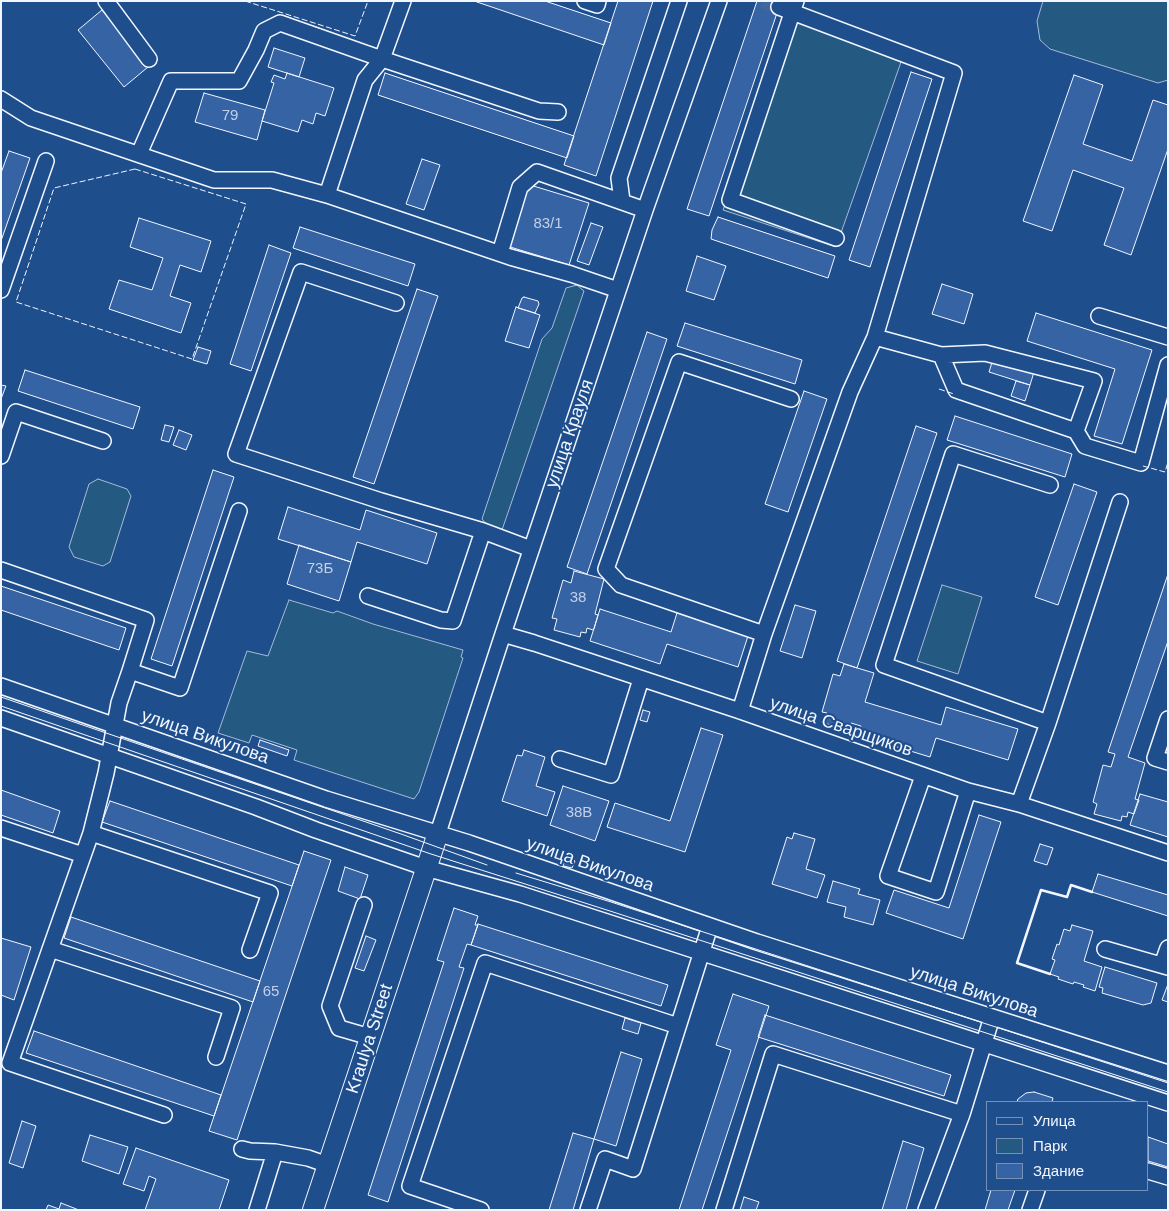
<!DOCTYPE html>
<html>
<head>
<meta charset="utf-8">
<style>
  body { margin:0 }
  #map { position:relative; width:1169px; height:1211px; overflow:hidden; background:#1f4e8c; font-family:Helvetica,sans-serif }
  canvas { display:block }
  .frame { position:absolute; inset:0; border:2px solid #f2f6ff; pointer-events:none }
  .legend { position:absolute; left:986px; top:1101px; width:162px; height:90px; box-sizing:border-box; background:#1f4e8c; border:1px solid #7391ba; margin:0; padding:6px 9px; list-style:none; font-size:15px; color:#f2f6ff }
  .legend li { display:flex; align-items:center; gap:10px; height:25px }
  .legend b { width:25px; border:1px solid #7391ba }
</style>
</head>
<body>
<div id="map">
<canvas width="1169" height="1211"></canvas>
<div class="frame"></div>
<ul class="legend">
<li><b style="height:6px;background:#1f4e8c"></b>Улица</li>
<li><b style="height:14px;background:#245a82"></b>Парк</li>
<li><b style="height:14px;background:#3563a3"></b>Здание</li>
</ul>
</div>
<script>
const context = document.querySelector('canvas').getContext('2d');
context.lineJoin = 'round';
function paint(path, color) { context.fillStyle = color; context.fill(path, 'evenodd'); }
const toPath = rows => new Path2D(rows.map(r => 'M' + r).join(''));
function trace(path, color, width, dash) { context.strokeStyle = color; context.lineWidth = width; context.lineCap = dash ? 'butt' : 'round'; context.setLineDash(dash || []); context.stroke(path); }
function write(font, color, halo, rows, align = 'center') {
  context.font = font + ' Helvetica,sans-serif'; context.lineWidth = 4; context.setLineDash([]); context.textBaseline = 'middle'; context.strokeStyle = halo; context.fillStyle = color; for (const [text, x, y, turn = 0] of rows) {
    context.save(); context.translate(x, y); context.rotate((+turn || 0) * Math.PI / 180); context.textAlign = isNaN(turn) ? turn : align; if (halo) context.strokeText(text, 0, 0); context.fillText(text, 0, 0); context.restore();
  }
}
const green = toPath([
  [1043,1,1168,1,1168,80,1158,83,1050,49,1040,40,1037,21,1043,1],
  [796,20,901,62,836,247,723,210,796,20],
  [577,285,584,291,502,530,487,525,482,519,542,339,552,328,566,288,577,285],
  [98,479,127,489,131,496,110,562,103,566,74,557,69,547,89,484,98,479],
  [942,585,982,597,958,674,917,661,942,585],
  [289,600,333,613,337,611,373,624,463,650,461,657,463,658,419,792,414,799,294,760,297,750,252,735,249,743,218,733,247,651,268,656,289,600]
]);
paint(green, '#245a82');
trace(green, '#a8bbd7', 1);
const building = toPath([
  [474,1,545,1,611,23,604,45,474,1],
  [618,1,653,1,596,176,564,165,618,1],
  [757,1,781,1,709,216,687,209,757,1],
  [102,10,148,67,124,87,78,30,102,10],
  [274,48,305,58,299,77,268,67,274,48],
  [911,72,932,79,870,267,849,260,911,72],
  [287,73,334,88,325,116,316,113,313,124,302,120,298,132,262,121,274,83,271,82,274,75,285,79,287,73],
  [385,73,574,136,567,158,378,95,385,73],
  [1074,75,1103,85,1083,144,1132,161,1153,100,1168,105,1168,149,1131,255,1104,245,1124,188,1073,170,1052,231,1023,221,1074,75],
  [204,93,265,110,257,140,195,122,204,93],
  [9,151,30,158,1,241,1,173,9,151],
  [422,159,440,165,424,210,406,204,422,159],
  [527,184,589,203,569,265,507,246,527,184],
  [718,217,835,256,828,278,711,239,712,230,718,217],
  [139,218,211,241,201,272,180,265,170,296,191,303,181,333,109,309,119,280,152,290,163,258,130,247,139,218],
  [591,223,603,227,589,265,577,261,591,223],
  [300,227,415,264,408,286,293,248,300,227],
  [269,245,291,253,251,371,230,364,269,245],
  [697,256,726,266,714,300,686,291,697,256],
  [942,284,973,294,964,324,932,314,942,284],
  [417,289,438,296,374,484,353,477,417,289],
  [524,297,538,301,539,304,535,313,518,308,522,298,524,297],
  [516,307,540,315,529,348,505,341,516,307],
  [1036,313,1152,350,1122,444,1094,436,1115,369,1027,341,1036,313],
  [685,323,802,360,795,384,677,346,685,323],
  [647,332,667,339,587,574,567,567,647,332],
  [198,347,211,351,207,364,193,360,198,347],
  [993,359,1034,372,1030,385,989,372,993,359],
  [25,370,140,407,133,429,18,391,25,370],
  [1016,381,1030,385,1025,401,1011,396,1016,381],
  [1,385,6,386,1,399,1,385],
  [804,391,827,399,788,512,765,504,804,391],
  [955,416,1072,454,1065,477,947,440,955,416],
  [165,425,174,427,169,442,161,440,165,425],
  [916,426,937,433,857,668,837,661,916,426],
  [179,430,192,435,186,450,173,445,179,430],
  [213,470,234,477,172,666,151,659,213,470],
  [1074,484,1097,492,1058,605,1035,597,1074,484],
  [288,507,360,530,366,510,437,533,427,564,357,542,351,562,278,539,288,507],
  [299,545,351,562,339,601,287,584,299,545],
  [574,571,604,579,595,614,598,615,594,629,593,630,587,628,586,633,581,632,580,637,554,630,557,619,552,618,563,580,571,583,574,571],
  [1168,574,1168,641,1128,757,1145,763,1135,799,1139,800,1134,814,1128,812,1127,817,1122,816,1121,821,1094,814,1097,804,1093,802,1103,765,1111,767,1115,754,1108,752,1168,574],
  [1,586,126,628,119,650,1,610,1,586],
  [795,605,816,611,802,658,780,651,795,605],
  [600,609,671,632,677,613,748,636,738,667,667,644,660,664,590,641,600,609],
  [844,664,874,673,865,702,941,725,946,707,1018,729,1008,760,936,738,930,757,858,735,861,726,851,723,849,731,824,723,827,713,822,712,833,674,840,676,844,664],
  [643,710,650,712,647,722,640,720,643,710],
  [701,728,723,735,685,852,607,827,615,803,670,821,701,728],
  [260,740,289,750,287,756,258,746,260,740],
  [524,750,545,757,536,786,555,792,547,816,502,801,517,755,522,756,524,750],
  [563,786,609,801,595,841,550,825,563,786],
  [1,790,60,811,53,833,1,815,1,790],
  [1140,794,1168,802,1168,837,1130,825,1140,794],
  [110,801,299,865,292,886,102,822,110,801],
  [979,815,1001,822,963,939,886,913,894,890,949,908,979,815],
  [794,833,815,839,806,869,825,875,817,898,772,884,787,837,792,839,794,833],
  [1040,844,1053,848,1047,865,1034,861,1040,844],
  [304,851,331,860,237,1140,209,1131,304,851],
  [566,857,575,861,572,868,563,866,566,857],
  [345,867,368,875,360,899,338,891,345,867],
  [1098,874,1168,895,1168,916,1092,892,1098,874],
  [833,881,860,889,858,894,880,900,873,925,844,917,846,907,827,902,833,881],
  [454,908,478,916,475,925,478,925,471,945,467,944,459,967,464,968,388,1202,368,1195,444,962,437,960,454,908],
  [71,917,260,981,253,1002,64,938,71,917],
  [478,924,668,985,661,1006,471,945,478,924],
  [1072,925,1093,931,1084,961,1102,967,1095,991,1083,987,1084,985,1074,982,1073,984,1058,979,1059,977,1050,974,1055,960,1052,959,1057,944,1059,945,1064,929,1070,931,1072,925],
  [366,936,376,940,364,971,355,968,366,936],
  [1,938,31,947,14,1000,1,995,1,938],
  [1105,967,1157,983,1151,1003,1143,1005,1102,993,1103,988,1099,987,1105,967],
  [1168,984,1168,1002,1162,1000,1168,984],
  [733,994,769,1006,702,1210,679,1210,731,1050,716,1045,733,994],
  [765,1015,951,1075,944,1096,758,1037,765,1015],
  [625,1018,641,1023,638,1034,622,1029,625,1018],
  [34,1031,221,1095,214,1116,26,1053,34,1031],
  [621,1052,642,1059,616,1146,594,1139,621,1052],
  [1034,1092,1053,1098,1052,1102,1017,1102,1018,1099,1026,1093,1034,1092],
  [22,1121,36,1126,23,1168,9,1163,22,1121],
  [573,1133,594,1139,573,1210,549,1210,573,1133],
  [90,1135,128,1147,119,1174,82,1161,90,1135],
  [1148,1137,1168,1144,1168,1167,1148,1161,1148,1137],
  [903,1141,924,1148,906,1210,882,1210,903,1141],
  [136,1148,229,1180,219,1210,145,1210,156,1179,149,1176,144,1191,123,1184,136,1148],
  [991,1190,1015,1190,1008,1210,985,1210,991,1190],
  [744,1197,759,1202,756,1210,740,1210,744,1197],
  [61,1203,79,1210,46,1210,48,1205,59,1209,61,1203]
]);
paint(building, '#3563a3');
trace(building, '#f2f6ff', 1);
trace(toPath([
  [762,1,779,7]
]), '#3f679d', 15, [15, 8]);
const minor = toPath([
  [106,1,149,59],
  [585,1,597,5,598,1],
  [796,1,730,200,836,238],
  [1,99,31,118,214,180,272,180,327,195,510,257,571,274,618,290],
  [140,155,142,147,171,81,239,81,256,50,264,31,280,23,382,59,539,111,558,112],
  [327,195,365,80,382,59,403,1],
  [622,201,619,178,679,1],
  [500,253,520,187,537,172,645,210],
  [1,290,46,161],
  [396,303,301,272,236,454,381,501,483,531,531,549],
  [1099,316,1168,337],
  [875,337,941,355,985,353,1094,381,1076,431,956,390,941,355],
  [1076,431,1085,446,1141,463,1168,365],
  [1,456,16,412,103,441],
  [1,570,146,620,130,671,119,703,106,773,91,833,10,1063,164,1115],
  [368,596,441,620,453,621,483,531],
  [503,634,534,643,740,711,968,791,1019,804,1168,853],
  [764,634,621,585,606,569,679,362,791,399],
  [130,671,180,688,239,511],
  [1,686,326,799,469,843,757,942,1168,1073],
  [740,711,764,634,795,547,850,392,875,337,954,73,779,7],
  [1,718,256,807,316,830,426,868,520,894,1168,1103],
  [1168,719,1155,758,1168,762],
  [1048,723,1120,502],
  [560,759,611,775,641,679],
  [923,776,888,876,936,892,968,791],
  [1019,804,1048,723,884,665,953,454,1050,485],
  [1,828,83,855],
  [91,833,270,893,250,950],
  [438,833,503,634,645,210,719,1],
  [364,905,330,1006,339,1028,370,1037],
  [50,949,232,1008,216,1057],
  [1105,949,1168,967],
  [1162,965,1168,948],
  [242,1149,250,1151,275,1152,308,1158,328,1165],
  [1148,1171,1168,1177],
  [257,1210,275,1152],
  [481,1210,410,1186,485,963,678,1026],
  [588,1210,605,1159,633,1169,710,926],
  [724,1210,773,1054,962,1114],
  [926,1210,962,1114,992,1017],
  [1030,1210,1037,1190]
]);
const major = toPath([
  [313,1210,438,833]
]);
trace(minor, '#f2f6ff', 18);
trace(major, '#f2f6ff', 22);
trace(minor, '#1f4e8c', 15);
trace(major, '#1f4e8c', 20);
trace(toPath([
  [1,697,401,834,487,865],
  [1,706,431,854,610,911,1168,1092],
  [516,873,611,902,1168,1083]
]), '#f2f6ff', 1);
trace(toPath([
  [245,1,355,36,368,1],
  [135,169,246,204,192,359,16,302,54,188,135,169],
  [939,389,954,394],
  [1143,466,1165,472,1168,462]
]), '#f2f6ff', 1, [6, 2.5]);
trace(toPath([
  [1050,974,1017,963,1041,890,1067,897,1071,885,1092,892]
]), '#f2f6ff', 2.5);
write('15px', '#c3d1e8', null, [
  ["79",230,116],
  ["83/1",548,224],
  ["73Б",320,569],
  ["38",578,598],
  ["38В",579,813],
  ["65",271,992]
]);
write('18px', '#f2f6ff', '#1f4e8c', [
  ["улица Крауля",570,434,-71],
  ["улица Сварщиков",841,727,19],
  ["улица Викулова",205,737,19],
  ["улица Викулова",590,865,19],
  ["улица Викулова",974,992,18],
  ["Kraulya Street",370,1039,-72]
]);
</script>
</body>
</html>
